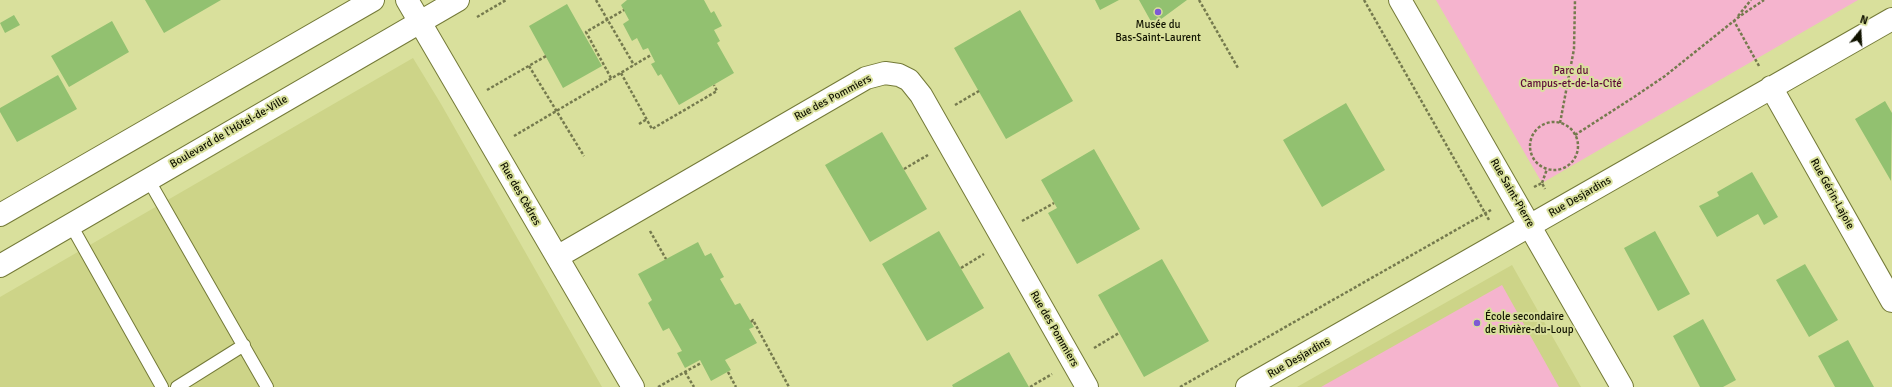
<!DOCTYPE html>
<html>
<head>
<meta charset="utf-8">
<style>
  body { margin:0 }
  #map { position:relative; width:1892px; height:387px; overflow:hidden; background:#d9e09c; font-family:Signika,sans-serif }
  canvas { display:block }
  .north { position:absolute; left:1840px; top:12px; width:40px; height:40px; -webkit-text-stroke:3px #d9e09c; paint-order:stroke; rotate:18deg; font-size:11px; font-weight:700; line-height:16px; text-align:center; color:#111300 }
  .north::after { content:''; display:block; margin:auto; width:14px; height:18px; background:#111300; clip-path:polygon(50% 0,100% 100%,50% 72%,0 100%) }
</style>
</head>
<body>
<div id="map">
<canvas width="1892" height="387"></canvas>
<div class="north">N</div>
</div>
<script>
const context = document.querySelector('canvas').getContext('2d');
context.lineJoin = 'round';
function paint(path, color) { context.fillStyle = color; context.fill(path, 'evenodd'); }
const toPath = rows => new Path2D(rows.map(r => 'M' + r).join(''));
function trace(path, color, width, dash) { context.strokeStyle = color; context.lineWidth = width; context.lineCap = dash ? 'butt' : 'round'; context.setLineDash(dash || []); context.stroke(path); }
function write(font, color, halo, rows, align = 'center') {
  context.font = font + ' Signika,sans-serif'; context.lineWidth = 4; context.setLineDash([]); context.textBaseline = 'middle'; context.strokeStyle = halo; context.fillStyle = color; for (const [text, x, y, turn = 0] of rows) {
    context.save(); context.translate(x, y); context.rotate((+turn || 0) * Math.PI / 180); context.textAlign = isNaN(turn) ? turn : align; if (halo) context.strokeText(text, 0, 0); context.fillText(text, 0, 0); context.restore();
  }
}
paint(toPath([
  [413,58,441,104,602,387,0,387,0,297],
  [1512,265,1581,387,1297,387]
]), '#cdd488');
paint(toPath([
  [1436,0,1858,0,1542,183],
  [1502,285,1559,387,1321,387]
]), '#f5b4ce');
paint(toPath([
  [145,0,221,0,164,33],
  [627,0,704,0,711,13,714,11,722,26,714,30,720,41,717,43,734,73,679,105,661,74,658,76,651,64,655,62,648,48,643,50,637,38,632,41,623,24,629,20,621,5],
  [1095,0,1119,0,1100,10],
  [1139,0,1187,0,1153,25],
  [567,4,602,66,563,88,529,26],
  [1020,10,1073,101,1006,139,954,48],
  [14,15,20,25,5,33,0,23],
  [112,21,129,52,69,87,51,56],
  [58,75,77,109,17,142,0,112,0,108],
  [1885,101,1892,113,1891,181,1855,119],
  [1346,103,1385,170,1322,207,1283,140],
  [882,132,927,209,870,242,825,165],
  [1094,149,1140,229,1077,264,1048,213,1057,208,1041,180],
  [1752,172,1778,217,1764,225,1758,214,1717,237,1699,206,1719,196,1717,192],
  [939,231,984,308,927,341,882,264],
  [1655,231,1690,294,1658,311,1624,248],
  [698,242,705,256,711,253,724,277,720,279,735,305,740,303,754,327,749,329,757,343,725,360,731,370,711,381,700,360,685,368,677,353,682,351,669,328,663,331,648,303,652,300,638,274],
  [1162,259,1209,341,1144,377,1098,295],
  [1805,264,1838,320,1809,337,1776,280],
  [1703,319,1736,380,1723,387,1700,387,1673,336],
  [1848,340,1874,387,1835,387,1818,356],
  [1009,352,1029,387,953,387,952,385]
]), '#92c170');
const lane = toPath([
  [148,179,267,387],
  [71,225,162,387],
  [177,387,244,345]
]);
const street = toPath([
  [407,0,633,387],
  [1771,87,1892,301],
  [557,257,866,78,885,73,899,75,909,80,921,95,1087,387],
  [1247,387,1892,19]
]);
const secondary = toPath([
  [1400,0,1622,387],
  [0,215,373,0],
  [0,266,458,0]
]);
trace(lane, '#747a38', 14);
trace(street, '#747a38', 24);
trace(secondary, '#747a38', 24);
trace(toPath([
  [596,0,634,65],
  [1199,0,1238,68],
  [1364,0,1489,220],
  [1738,16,1751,0],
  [477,17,506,0],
  [1735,20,1734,21,1759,66],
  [529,66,584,156],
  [621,73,652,129,717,91,714,85],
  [611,78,586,32,624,10],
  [487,90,546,56],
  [955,105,979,91],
  '1530 146a24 24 0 1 1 48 0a24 24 0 1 1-48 0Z',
  [1560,123,1574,49,1575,0],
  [639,124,647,119],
  [1575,135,1634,97,1665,76,1740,16,1764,0],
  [514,136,651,55],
  [904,169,928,155],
  [1542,183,1547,169],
  [1534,187,1542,183,1545,189],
  [1022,221,1054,203],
  [650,231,666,259],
  [961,268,984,254],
  [751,322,753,320,789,387],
  [1094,348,1119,333],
  [685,372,694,387],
  [728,372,736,387],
  [658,387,701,363],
  [1030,387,1052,374],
  [1180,387,1491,210]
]), '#757a4e', 2.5, [3, 2]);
trace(lane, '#fff', 12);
trace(street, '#fff', 22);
trace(secondary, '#fff', 22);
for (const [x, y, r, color] of [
  [1158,12,4,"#7d5ad4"],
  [1477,323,4,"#7d5ad4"]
]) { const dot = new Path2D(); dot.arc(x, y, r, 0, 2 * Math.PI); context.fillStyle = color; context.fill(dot); trace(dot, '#d9e09c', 1.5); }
write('11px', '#111300', '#d9e09c', [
  ["Musée du",1158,25],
  ["Bas-Saint-Laurent",1158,38],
  ["École secondaire",1485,317,"left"],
  ["de Rivière-du-Loup",1485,330,"left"]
]);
write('11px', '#5e0c39', '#d9e09c', [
  ["Parc du",1571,71],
  ["Campus-et-de-la-Cité",1571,84]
]);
write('11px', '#111300', '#d9e09c', [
  ["Rue des Pommiers",833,98,-28],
  ["Boulevard de l'Hôtel-de-Ville",229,132,-30],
  ["Rue Saint-Pierre",1512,193,60],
  ["Rue des Cèdres",520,194,60],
  ["Rue Gérin-Lajoie",1832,194,61],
  ["Rue Desjardins",1580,197,-30],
  ["Rue des Pommiers",1054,329,60],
  ["Rue Desjardins",1299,358,-30]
]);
</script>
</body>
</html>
